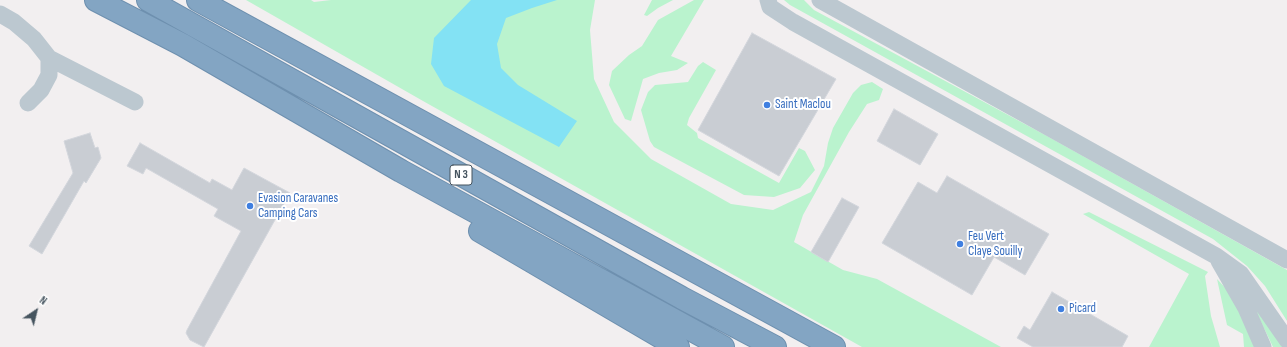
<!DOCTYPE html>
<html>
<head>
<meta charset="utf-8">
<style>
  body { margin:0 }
  #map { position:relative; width:1287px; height:347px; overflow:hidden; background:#f2eff0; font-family:"Sofia Sans Condensed",sans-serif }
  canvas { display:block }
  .north { position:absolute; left:16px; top:291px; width:40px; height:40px; -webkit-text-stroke:3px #fff; paint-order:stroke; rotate:35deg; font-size:11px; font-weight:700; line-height:16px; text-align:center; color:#46545f }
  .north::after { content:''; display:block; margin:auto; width:14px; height:18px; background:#46545f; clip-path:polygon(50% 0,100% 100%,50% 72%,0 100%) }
</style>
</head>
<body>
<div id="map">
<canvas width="1287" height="347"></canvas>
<div class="north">N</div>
</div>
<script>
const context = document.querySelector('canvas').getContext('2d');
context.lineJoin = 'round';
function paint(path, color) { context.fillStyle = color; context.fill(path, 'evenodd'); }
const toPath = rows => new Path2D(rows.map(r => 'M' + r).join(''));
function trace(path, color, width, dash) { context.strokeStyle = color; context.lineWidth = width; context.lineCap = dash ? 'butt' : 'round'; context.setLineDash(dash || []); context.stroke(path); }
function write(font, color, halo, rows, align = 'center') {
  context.font = font + ' "Sofia Sans Condensed",sans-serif'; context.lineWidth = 4; context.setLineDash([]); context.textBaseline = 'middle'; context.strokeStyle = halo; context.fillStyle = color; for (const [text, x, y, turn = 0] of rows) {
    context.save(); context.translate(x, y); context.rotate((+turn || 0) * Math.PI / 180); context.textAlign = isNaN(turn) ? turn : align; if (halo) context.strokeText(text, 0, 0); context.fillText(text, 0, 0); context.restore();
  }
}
paint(toPath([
  [246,0,311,0,314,2,331,0,595,0,590,30,594,79,614,122,651,159,731,204,773,210,811,192,824,166,828,143,833,128,853,93,861,85,872,82,883,89,879,100,867,104,849,132,803,215,794,242,843,270,877,279,1001,347,862,347,423,101],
  [652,0,673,0,658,8,647,16,644,15],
  [694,0,704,0,671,56,688,63,677,70,659,73,643,79,631,121,625,119,609,85,612,71,629,55,642,46,658,20],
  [784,0,804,0,814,10,1047,136,1287,270,1287,321,1265,286,1247,266,1213,239,790,5],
  [703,62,716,70,689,118,687,125,697,133,698,138,779,183,799,148,805,151,815,170,800,188,774,197,744,195,654,147,650,141,641,110,648,92,655,85,688,82,698,66],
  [1089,212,1208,272,1205,276,1211,316,1220,347,1149,347,1189,274,1083,214],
  [1217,279,1232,295,1256,347,1244,347,1243,334,1227,325],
  [1253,305,1283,347,1273,347]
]), '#baf3ce');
paint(toPath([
  [471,0,557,0,532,8,506,18,497,44,501,68,518,85,577,121,559,147,444,86,431,64,434,38]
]), '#83e2f4');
const building = toPath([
  [752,33,836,79,779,176,698,130,752,33],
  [894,109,938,134,920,165,877,141,894,109],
  [90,133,95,148,98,147,101,158,86,183,84,181,42,254,29,246,73,173,64,141,90,133],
  [140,143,210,183,212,179,232,190,244,168,290,193,204,347,190,340,186,333,187,330,241,231,214,216,218,209,146,168,143,174,127,166,140,143],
  [947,176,1049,234,1025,275,994,257,972,295,882,243,918,182,937,193,947,176],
  [842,198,859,207,828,262,811,252,842,198],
  [1052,292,1128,336,1122,347,1033,347,1017,338,1024,326,1030,330,1052,292]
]);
paint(building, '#c9cdd3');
trace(building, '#d3d6dc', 1);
const highway = toPath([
  [96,0,183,45,401,171,723,347],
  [148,0,682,298,775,347],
  [198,0,834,347],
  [480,231,678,347]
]);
trace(highway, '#6e90af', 24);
trace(toPath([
  [768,0,770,7,793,22,1216,256,1241,274,1287,340],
  [820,0,1287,260],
  [0,14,14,22,34,39,49,58,49,75,41,90,28,103],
  [49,58,135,102],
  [1219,261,1246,308,1263,347]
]), '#bcc8d0', 17);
trace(highway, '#83a5c3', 22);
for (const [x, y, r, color] of [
  [767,105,4,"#3f7fe0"],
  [250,206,4,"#3f7fe0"],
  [960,244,4,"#3f7fe0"],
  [1061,309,4,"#3f7fe0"]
]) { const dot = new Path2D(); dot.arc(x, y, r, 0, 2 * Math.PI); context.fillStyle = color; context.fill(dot); trace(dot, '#fff', 1.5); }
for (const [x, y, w] of [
  [461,175,22]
]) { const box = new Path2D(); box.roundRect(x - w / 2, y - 10, w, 20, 3); context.fillStyle = '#fff'; context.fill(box); trace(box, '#46545f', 1); }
write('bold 12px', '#46545f', null, [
  ["N 3",461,175]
]);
write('13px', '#366cbe', '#fff', [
  ["Saint Maclou",775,105],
  ["Evasion Caravanes",258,199],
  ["Camping Cars",258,214],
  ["Feu Vert",968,237],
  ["Claye Souilly",968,252],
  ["Picard",1069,309]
], 'left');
</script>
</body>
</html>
